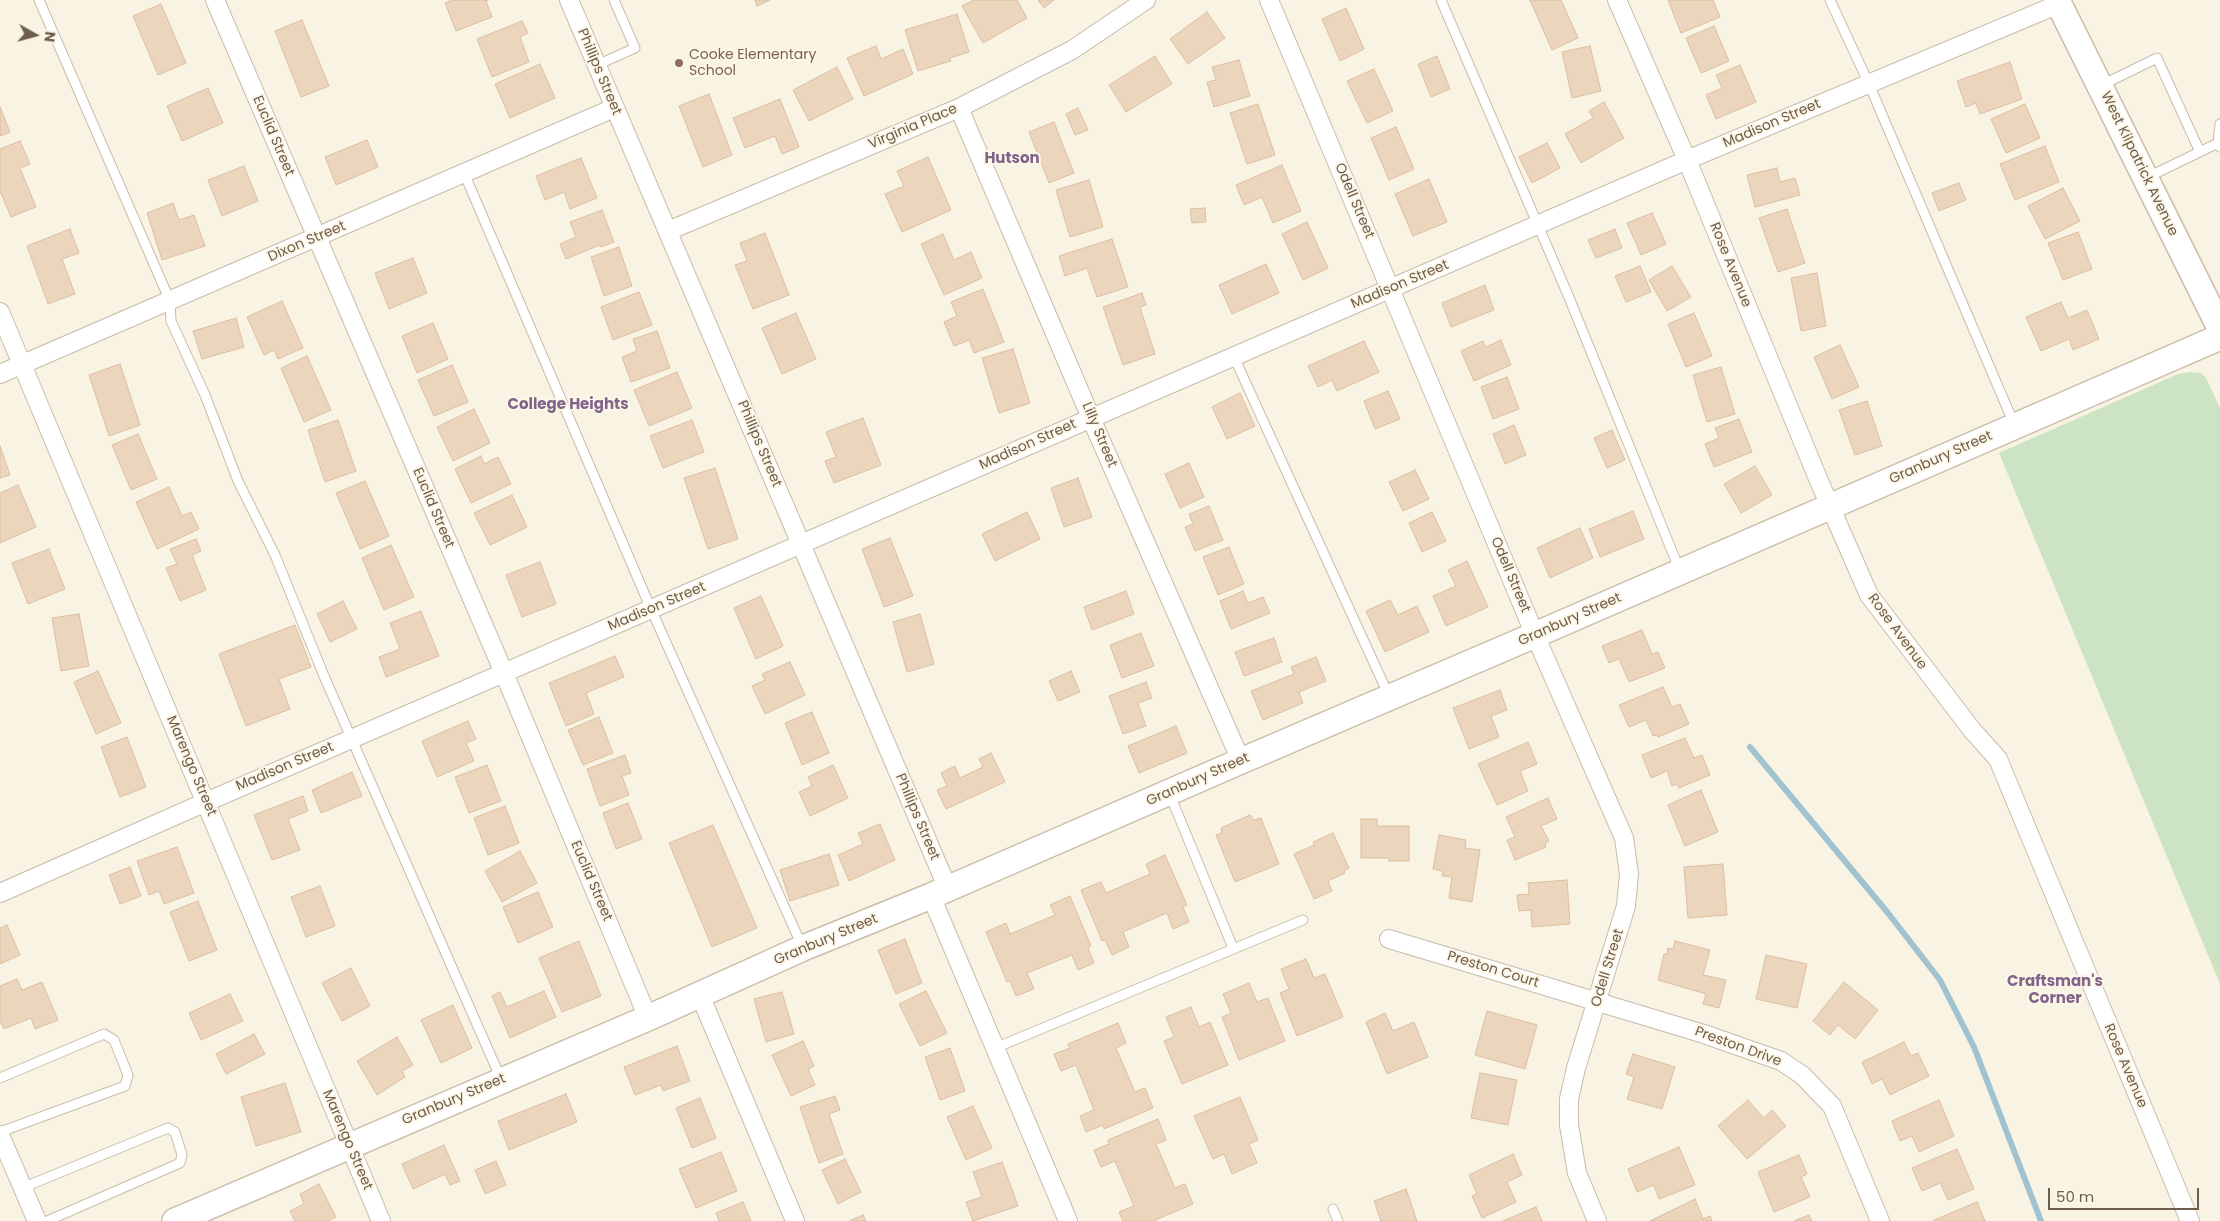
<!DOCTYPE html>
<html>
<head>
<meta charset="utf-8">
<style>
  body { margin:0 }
  #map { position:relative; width:2220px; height:1221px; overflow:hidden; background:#f9f3e3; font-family:Poppins,sans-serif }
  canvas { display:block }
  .north { position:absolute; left:10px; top:10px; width:50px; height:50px; -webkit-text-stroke:4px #fdf7e8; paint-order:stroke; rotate:97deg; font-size:14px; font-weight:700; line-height:20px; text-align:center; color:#6e5c4c }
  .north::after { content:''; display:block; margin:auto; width:18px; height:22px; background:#6e5c4c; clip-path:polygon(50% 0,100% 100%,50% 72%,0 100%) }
  .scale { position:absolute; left:2048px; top:1188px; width:151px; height:22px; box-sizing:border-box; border:2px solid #6e5c4c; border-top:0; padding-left:6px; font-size:15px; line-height:18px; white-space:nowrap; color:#6e5c4c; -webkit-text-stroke:4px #fdf7e8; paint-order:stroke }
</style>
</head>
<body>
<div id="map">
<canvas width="2220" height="1221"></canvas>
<div class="north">N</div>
<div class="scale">50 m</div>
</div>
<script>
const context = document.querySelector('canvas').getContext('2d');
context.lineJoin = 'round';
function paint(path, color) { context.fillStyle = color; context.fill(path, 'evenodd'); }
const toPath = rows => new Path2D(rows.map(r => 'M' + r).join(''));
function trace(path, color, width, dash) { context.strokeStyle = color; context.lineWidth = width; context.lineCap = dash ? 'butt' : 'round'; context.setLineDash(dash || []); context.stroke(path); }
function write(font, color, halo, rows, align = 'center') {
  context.font = font + ' Poppins,sans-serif'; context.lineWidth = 4; context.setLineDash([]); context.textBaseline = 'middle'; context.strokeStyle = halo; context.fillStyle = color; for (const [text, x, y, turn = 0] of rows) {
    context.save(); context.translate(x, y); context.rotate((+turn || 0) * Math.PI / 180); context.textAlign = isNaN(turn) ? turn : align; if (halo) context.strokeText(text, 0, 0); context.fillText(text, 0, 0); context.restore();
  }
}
paint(toPath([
  [2190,372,2201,373,2206,378,2220,408,2220,984,1999,453,2178,374]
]), '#cce4c3');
trace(toPath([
  [1750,747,1888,913,1940,980,1974,1047,2041,1221]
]), '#a1c3d0', 6);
const building = toPath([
  [452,0,488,0,486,1,492,17,456,31,445,3,452,0],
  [755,0,770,0,757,6,755,0],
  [974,0,1017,0,1027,18,983,43,962,6,974,0],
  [1038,0,1054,0,1044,8,1038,0],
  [1530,0,1561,0,1578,38,1552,50,1530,0],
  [1668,0,1713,0,1720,17,1681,33,1668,0],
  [161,4,186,63,158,75,133,16,161,4],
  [1346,8,1364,49,1340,61,1322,19,1346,8],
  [1207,12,1225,38,1188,64,1170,39,1207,12],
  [957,14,969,52,950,58,951,61,918,71,905,30,957,14],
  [302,20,329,86,301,97,275,31,302,20],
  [522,21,528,33,520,37,529,62,492,77,477,39,522,21],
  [1714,26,1729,61,1701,73,1686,38,1714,26],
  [876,46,881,59,903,49,913,74,864,96,847,58,876,46],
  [1590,46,1601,91,1572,98,1562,52,1590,46],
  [1155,56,1172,84,1126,112,1109,85,1155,56],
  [1437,56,1450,89,1431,97,1418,64,1437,56],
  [1239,60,1250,96,1214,107,1207,82,1216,80,1212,67,1239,60],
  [2010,62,2022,99,1980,114,1976,103,1966,107,1957,81,2010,62],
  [540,64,555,98,510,118,495,84,540,64],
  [1740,65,1756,102,1716,119,1706,95,1722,88,1716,75,1740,65],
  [837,67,853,99,809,121,793,90,837,67],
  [1374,69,1393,111,1367,123,1347,81,1374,69],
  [208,88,223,123,182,141,167,106,208,88],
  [709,94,732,155,703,167,679,106,709,94],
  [780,99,799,147,782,154,775,136,745,148,733,118,780,99],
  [1604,102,1624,138,1581,163,1565,134,1593,118,1589,111,1604,102],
  [1258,104,1275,155,1247,164,1230,113,1258,104],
  [2025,104,2040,138,2006,153,1991,119,2025,104],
  [0,107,10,132,0,136,0,107],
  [1078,108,1088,130,1075,135,1066,114,1078,108],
  [1054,122,1074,173,1049,183,1029,132,1054,122],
  [1396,127,1414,169,1389,180,1371,138,1396,127],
  [367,140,378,167,336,185,325,157,367,140],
  [20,141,30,164,20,168,36,207,11,217,0,191,0,149,20,141],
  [1547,143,1560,168,1532,183,1519,157,1547,143],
  [2045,146,2059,182,2015,200,2000,164,2045,146],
  [928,157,951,210,902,232,885,194,904,186,897,171,928,157],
  [581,158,597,198,570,209,564,192,545,200,536,176,581,158],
  [1282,165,1301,211,1273,223,1262,197,1244,205,1236,185,1282,165],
  [244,166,258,201,222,216,208,180,244,166],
  [1777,168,1780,182,1795,178,1800,195,1755,207,1747,175,1777,168],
  [1429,179,1447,222,1413,236,1395,194,1429,179],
  [1089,180,1103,227,1070,237,1056,190,1089,180],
  [1959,183,1966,200,1939,211,1932,193,1959,183],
  [2063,188,2080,221,2045,239,2028,206,2063,188],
  [173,203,179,220,194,215,205,246,162,260,147,213,173,203],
  [1205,208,1206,222,1192,223,1190,209,1205,208],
  [1787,209,1805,263,1778,272,1759,218,1787,209],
  [602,210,614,242,601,247,600,245,566,259,560,244,576,237,570,222,602,210],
  [1652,213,1666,244,1641,255,1627,223,1652,213],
  [1307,222,1328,268,1303,280,1282,234,1307,222],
  [70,229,79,253,62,259,75,294,48,304,27,246,70,229],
  [1615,229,1622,248,1596,258,1588,240,1615,229],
  [2078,232,2092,269,2063,280,2048,243,2078,232],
  [765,233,789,295,753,309,735,265,747,261,740,243,765,233],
  [943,234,954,260,971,252,982,278,944,295,921,244,943,234],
  [1112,239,1128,287,1097,297,1087,268,1065,276,1059,256,1112,239],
  [619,247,632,286,604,296,591,257,619,247],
  [413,258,427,293,389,309,375,273,413,258],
  [1266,264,1279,293,1232,314,1219,285,1266,264],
  [1640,266,1651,292,1626,302,1615,276,1640,266],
  [1672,266,1691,297,1667,311,1649,280,1672,266],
  [1817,273,1826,326,1801,331,1791,278,1817,273],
  [1485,285,1494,310,1451,327,1442,303,1485,285],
  [983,289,1004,342,974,353,969,340,954,346,944,322,957,316,951,302,983,289],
  [639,292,652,325,613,340,601,307,639,292],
  [1142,293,1146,305,1140,307,1155,354,1123,365,1103,307,1142,293],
  [282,301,303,348,278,359,274,350,264,355,247,317,282,301],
  [2061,302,2068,318,2087,310,2099,339,2073,350,2069,339,2041,351,2026,317,2061,302],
  [796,313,816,359,782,374,762,328,796,313],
  [1694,313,1712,356,1686,367,1668,324,1694,313],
  [236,318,244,347,202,359,193,331,236,318],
  [433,323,448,359,417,373,402,336,433,323],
  [657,331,670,368,631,382,622,357,637,351,633,339,657,331],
  [1501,340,1511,365,1474,381,1461,351,1483,341,1486,347,1501,340],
  [1364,341,1379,372,1337,391,1332,380,1318,387,1308,366,1364,341],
  [1840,345,1859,387,1832,399,1814,357,1840,345],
  [1013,349,1030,403,999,413,982,358,1013,349],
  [307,356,331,410,304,422,281,368,307,356],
  [120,364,140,425,109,436,89,375,120,364],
  [452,365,468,402,434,416,418,380,452,365],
  [1721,367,1735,414,1707,422,1693,375,1721,367],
  [677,372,692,408,649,426,634,390,677,372],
  [1507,377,1519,409,1493,419,1481,387,1507,377],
  [1388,391,1400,419,1375,429,1364,401,1388,391],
  [1240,393,1255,426,1227,439,1212,407,1240,393],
  [1867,401,1882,446,1855,455,1839,410,1867,401],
  [474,409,490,443,453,461,437,427,474,409],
  [863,418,881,465,834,483,825,461,836,457,826,432,863,418],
  [1739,419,1752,452,1714,467,1705,444,1719,438,1715,428,1739,419],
  [338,420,356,471,325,482,308,430,338,420],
  [692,420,704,452,663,468,650,436,692,420],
  [1514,425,1526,455,1505,464,1493,434,1514,425],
  [1612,430,1625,460,1607,468,1594,438,1612,430],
  [138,434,157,479,131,490,112,445,138,434],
  [0,446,10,475,0,478,0,446],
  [481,456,484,464,498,457,511,484,471,503,455,469,481,456],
  [1189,463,1204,497,1180,508,1165,474,1189,463],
  [1755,466,1772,495,1741,513,1724,484,1755,466],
  [715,468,738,539,708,549,684,478,715,468],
  [1415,470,1429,499,1403,511,1389,482,1415,470],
  [1078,478,1092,517,1064,527,1051,488,1078,478],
  [365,481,389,536,360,549,336,493,365,481],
  [18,485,36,527,0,543,0,493,18,485],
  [169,487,182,516,191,512,199,529,157,549,136,502,169,487],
  [512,495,527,527,490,545,474,513,512,495],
  [1209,506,1223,540,1195,551,1185,527,1193,524,1189,514,1209,506],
  [1633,511,1644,539,1600,557,1589,529,1633,511],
  [1027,512,1040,539,995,561,982,534,1027,512],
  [1432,512,1446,541,1422,552,1409,523,1432,512],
  [1580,528,1593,558,1550,578,1537,548,1580,528],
  [890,538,913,596,884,607,862,549,890,538],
  [196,539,201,551,192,555,206,590,180,601,166,568,177,564,170,549,196,539],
  [391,545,414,597,384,610,362,558,391,545],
  [1229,547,1244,584,1218,595,1203,557,1229,547],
  [49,549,65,589,28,604,12,563,49,549],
  [1467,561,1488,607,1446,626,1433,596,1456,586,1448,570,1467,561],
  [540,562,556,604,522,617,506,575,540,562],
  [1126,591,1134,614,1092,630,1084,607,1126,591],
  [1243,591,1248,603,1263,597,1270,613,1231,629,1220,601,1243,591],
  [761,596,783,646,756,659,734,608,761,596],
  [1390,600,1398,615,1417,606,1429,632,1385,652,1366,611,1390,600],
  [343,601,357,629,330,642,317,614,343,601],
  [421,611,439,656,386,677,379,657,400,649,390,623,421,611],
  [79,614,89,666,61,671,52,618,79,614],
  [920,614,934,664,907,672,893,622,920,614],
  [295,625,311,667,279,679,290,709,246,726,219,654,295,625],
  [1642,630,1652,654,1658,652,1665,668,1629,682,1619,659,1609,663,1602,646,1642,630],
  [1141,633,1154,666,1122,678,1110,645,1141,633],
  [1274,638,1282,662,1244,676,1235,652,1274,638],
  [615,656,624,677,586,693,594,714,566,726,549,683,615,656],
  [1316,657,1326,681,1299,692,1303,703,1263,720,1251,691,1294,674,1291,667,1316,657],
  [790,662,805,695,765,714,752,686,765,680,762,674,790,662],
  [98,671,121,723,96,734,74,682,98,671],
  [1071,671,1080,692,1058,701,1049,681,1071,671],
  [1146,682,1152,698,1138,703,1146,726,1123,734,1109,696,1146,682],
  [1663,687,1672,707,1680,704,1689,724,1658,737,1657,735,1653,736,1646,720,1629,727,1619,705,1663,687],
  [1500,690,1507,710,1491,716,1499,737,1469,749,1453,708,1500,690],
  [812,712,829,753,802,765,785,723,812,712],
  [599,717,613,753,583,765,568,730,599,717],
  [468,721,476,739,466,743,474,761,437,777,422,741,468,721],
  [1176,726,1187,753,1139,773,1128,746,1176,726],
  [127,737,146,787,120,797,101,747,127,737],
  [1685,738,1694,758,1702,755,1710,775,1679,788,1677,784,1672,786,1667,771,1651,778,1642,755,1685,738],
  [1528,742,1537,764,1520,771,1528,791,1497,805,1478,764,1528,742],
  [991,753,1005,782,946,809,937,790,947,786,941,773,955,766,960,778,983,767,979,759,991,753],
  [625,755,631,773,622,776,629,795,600,806,587,769,625,755],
  [487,765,501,801,469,813,455,777,487,765],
  [833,765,848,798,810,816,799,792,812,786,808,777,833,765],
  [352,772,362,796,321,813,312,790,352,772],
  [1701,790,1718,832,1685,846,1668,805,1701,790],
  [303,796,308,811,288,819,300,850,272,860,254,815,303,796],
  [1548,798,1557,819,1541,826,1549,841,1545,843,1546,847,1515,860,1507,840,1515,837,1506,817,1548,798],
  [628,803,642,839,616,849,603,813,628,803],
  [505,806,519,843,488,855,474,818,505,806],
  [1250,815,1254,820,1261,818,1279,864,1235,882,1216,835,1222,833,1221,828,1250,815],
  [1361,819,1377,819,1377,826,1409,826,1409,861,1389,861,1389,858,1361,858,1361,819],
  [880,824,895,860,849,881,838,855,863,844,858,833,880,824],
  [713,825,757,928,712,947,669,843,713,825],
  [1333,833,1349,868,1344,870,1345,873,1328,881,1332,891,1314,899,1294,854,1314,845,1313,842,1333,833],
  [1439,835,1466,840,1465,848,1480,850,1472,902,1449,898,1452,877,1442,876,1443,871,1433,869,1439,835],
  [177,847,194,893,164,904,159,891,149,895,137,861,177,847],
  [520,851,537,883,502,902,485,871,520,851],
  [829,854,839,885,790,901,780,870,829,854],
  [1165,855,1187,905,1183,907,1189,922,1173,929,1167,913,1123,932,1129,947,1112,955,1105,940,1102,941,1081,890,1101,882,1106,893,1150,874,1146,864,1165,855],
  [1723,864,1727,915,1688,918,1684,867,1723,864],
  [130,867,141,896,120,904,109,875,130,867],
  [1567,880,1570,924,1532,927,1531,910,1519,911,1517,895,1529,894,1528,883,1567,880],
  [320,886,335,926,306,937,291,897,320,886],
  [538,892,553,927,518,943,503,907,538,892],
  [1070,896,1091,946,1088,948,1094,963,1078,970,1072,955,1027,973,1034,989,1016,996,1010,981,1007,982,986,932,1006,923,1010,934,1055,915,1050,905,1070,896],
  [198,901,217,950,189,961,170,912,198,901],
  [7,925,20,955,0,964,0,928,7,925],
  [905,939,922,983,896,994,878,950,905,939],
  [579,941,601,996,562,1012,539,958,579,941],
  [1675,941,1710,950,1703,975,1726,980,1719,1008,1703,1004,1706,994,1658,980,1664,954,1667,954,1668,948,1673,949,1675,941],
  [1766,955,1807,964,1797,1008,1756,999,1766,955],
  [1306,959,1314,978,1325,974,1343,1017,1297,1036,1280,993,1289,989,1281,969,1306,959],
  [351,968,370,1006,342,1021,322,983,351,968],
  [17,979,22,990,42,982,58,1020,35,1029,31,1018,4,1029,0,1021,0,986,17,979],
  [1844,982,1878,1010,1855,1039,1838,1025,1830,1035,1813,1021,1844,982],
  [1249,983,1257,1002,1268,998,1285,1041,1239,1060,1222,1017,1231,1013,1223,994,1249,983],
  [544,991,556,1017,510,1038,492,996,500,992,507,1007,544,991],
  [926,991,947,1033,920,1046,899,1004,926,991],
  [782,992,794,1034,766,1042,754,999,782,992],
  [230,994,243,1021,201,1040,189,1013,230,994],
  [453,1005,472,1048,441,1063,421,1020,453,1005],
  [1191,1007,1199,1027,1210,1022,1228,1065,1182,1084,1164,1041,1174,1037,1166,1017,1191,1007],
  [1487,1011,1537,1025,1525,1069,1475,1055,1487,1011],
  [1385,1013,1393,1031,1414,1022,1428,1057,1387,1074,1366,1022,1385,1013],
  [1118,1023,1126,1043,1116,1048,1135,1092,1145,1088,1153,1108,1104,1129,1103,1125,1086,1132,1080,1116,1094,1110,1076,1065,1061,1071,1054,1054,1070,1048,1068,1044,1118,1023],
  [254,1034,265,1054,226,1074,216,1054,254,1034],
  [397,1037,413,1065,402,1071,405,1077,377,1095,357,1061,397,1037],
  [803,1041,814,1066,808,1069,815,1085,791,1096,772,1055,803,1041],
  [1904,1042,1911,1056,1918,1053,1929,1076,1890,1095,1882,1079,1872,1084,1862,1062,1904,1042],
  [677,1046,690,1081,663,1091,661,1085,635,1095,624,1067,677,1046],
  [950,1048,965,1091,940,1100,925,1057,950,1048],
  [1633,1054,1675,1067,1662,1109,1627,1099,1634,1077,1626,1074,1633,1054],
  [1480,1073,1517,1080,1508,1125,1471,1118,1480,1073],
  [285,1083,301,1132,256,1146,241,1097,285,1083],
  [566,1094,577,1122,509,1150,498,1121,566,1094],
  [835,1096,840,1110,829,1114,843,1154,819,1163,800,1107,835,1096],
  [1240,1097,1258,1140,1249,1144,1257,1163,1232,1174,1224,1154,1213,1159,1194,1116,1240,1097],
  [700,1098,716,1138,692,1148,676,1108,700,1098],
  [1748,1100,1764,1118,1772,1110,1786,1126,1747,1159,1718,1126,1748,1100],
  [1939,1100,1954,1136,1919,1152,1912,1136,1900,1141,1892,1121,1939,1100],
  [973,1106,992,1148,966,1160,947,1117,973,1106],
  [1158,1119,1166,1140,1156,1144,1175,1188,1185,1184,1193,1204,1153,1221,1123,1221,1119,1212,1134,1206,1115,1161,1101,1167,1094,1150,1109,1144,1108,1140,1158,1119],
  [444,1145,460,1181,450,1185,445,1174,413,1189,402,1164,444,1145],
  [1679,1147,1695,1185,1659,1199,1654,1185,1637,1192,1628,1169,1679,1147],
  [1957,1149,1974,1189,1948,1200,1940,1183,1922,1191,1912,1168,1957,1149],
  [721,1152,737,1191,696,1208,679,1169,721,1152],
  [1513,1154,1522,1175,1507,1182,1516,1202,1482,1218,1472,1196,1477,1194,1469,1175,1513,1154],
  [1799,1155,1807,1174,1801,1177,1810,1197,1774,1212,1758,1172,1799,1155],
  [845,1159,861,1192,838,1204,822,1170,845,1159],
  [496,1161,506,1185,485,1194,475,1170,496,1161],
  [1002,1162,1018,1206,973,1221,966,1202,982,1197,973,1172,1002,1162],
  [319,1184,336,1217,328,1221,295,1221,290,1211,304,1204,300,1194,319,1184],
  [1406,1189,1417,1221,1381,1221,1374,1201,1406,1189],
  [1695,1199,1703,1219,1710,1216,1712,1221,1650,1221,1695,1199],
  [743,1202,751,1221,719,1221,716,1213,743,1202],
  [1977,1202,1985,1221,1934,1221,1934,1220,1977,1202],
  [1536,1207,1542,1221,1503,1221,1536,1207],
  [863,1215,866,1221,849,1221,863,1215],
  [1809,1215,1812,1221,1794,1221,1809,1215]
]);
paint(building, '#ebd6bd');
trace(building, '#dcbea0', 1);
const lane = toPath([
  [39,0,170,301,171,321,205,395,238,481,275,555,324,676,501,1079],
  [1441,0,1568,295,1680,571],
  [1830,0,1869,84,2014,424],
  [597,65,635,48,614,0],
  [2100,86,2157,58,2200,152],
  [2218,143,2220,124],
  [464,173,651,609,802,946],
  [2146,178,2218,143,2220,147],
  [1234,357,1389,696],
  [1170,795,1233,948],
  [995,1048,1303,920],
  [0,1078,104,1034,114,1040,128,1075,125,1086,0,1132],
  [22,1188,168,1128,175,1132,182,1155,180,1163,47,1221],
  [1333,1209,1338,1221]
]);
const street = toPath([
  [215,0,504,673,648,1018],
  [569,0,948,889],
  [1269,0,1535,635,1624,838,1629,874,1626,906,1576,1068,1569,1099,1569,1125,1577,1173,1597,1221],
  [1617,0,1687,160,1819,481,1869,595,1972,730,1998,759,2190,1221],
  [959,108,1091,418,1241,761],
  [668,231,959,108,1072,50,1146,0],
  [0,312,381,1221],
  [0,374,614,108],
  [0,893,206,802,1687,160,2059,4],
  [931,896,1068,1221],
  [1389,939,1704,1034,1781,1061,1802,1075,1832,1106,1880,1221],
  [700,995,795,1221],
  [0,1135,37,1221]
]);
const secondary = toPath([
  [2057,0,2220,328],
  [175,1221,648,1018,803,948,931,896,1241,761,1535,635,2220,337]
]);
trace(lane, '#c8bcab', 11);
trace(street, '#c8bcab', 20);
trace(secondary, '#cbbda9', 28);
trace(lane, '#fff', 9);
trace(street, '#fff', 18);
trace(secondary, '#fff', 25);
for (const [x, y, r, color] of [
  [679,63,5,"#8d6e63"]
]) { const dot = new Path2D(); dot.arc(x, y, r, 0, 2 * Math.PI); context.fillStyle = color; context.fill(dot); trace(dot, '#fdf7e8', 2); }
write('14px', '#785e54', '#fdf7e8', [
  ["Cooke Elementary",689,55],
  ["School",689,71]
], 'left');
write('14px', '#6e5c4c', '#fdf7e8', [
  ["Phillips Street",599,72,67],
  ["Madison Street",1772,124,-23],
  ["Virginia Place",913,127,-23],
  ["Euclid Street",273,136,67],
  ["West Kilpatrick Avenue",2139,164,64],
  ["Odell Street",1354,201,67],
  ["Dixon Street",307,242,-23],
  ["Rose Avenue",1730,265,68],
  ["Madison Street",1400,285,-23],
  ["Lilly Street",1099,435,67],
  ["Phillips Street",759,444,67],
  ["Madison Street",1028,445,-24],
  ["Granbury Street",1941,458,-24],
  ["Euclid Street",433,508,67],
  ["Odell Street",1510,575,67],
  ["Madison Street",657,607,-23],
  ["Granbury Street",1570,620,-24],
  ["Rose Avenue",1897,632,54],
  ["Marengo Street",191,766,67],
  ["Madison Street",285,767,-23],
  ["Granbury Street",1198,780,-24],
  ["Phillips Street",917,817,67],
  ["Euclid Street",591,881,67],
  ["Granbury Street",826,940,-23],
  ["Odell Street",1608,968,-73],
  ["Preston Court",1493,970,17],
  ["Preston Drive",1738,1047,20],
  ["Rose Avenue",2125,1066,67],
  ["Granbury Street",454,1100,-23],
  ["Marengo Street",347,1140,67]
]);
write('bold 15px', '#82648a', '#fdf7e8', [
  ["Hutson",1012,159],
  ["College Heights",568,405],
  ["Craftsman's",2055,982],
  ["Corner",2055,999]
]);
</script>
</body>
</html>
